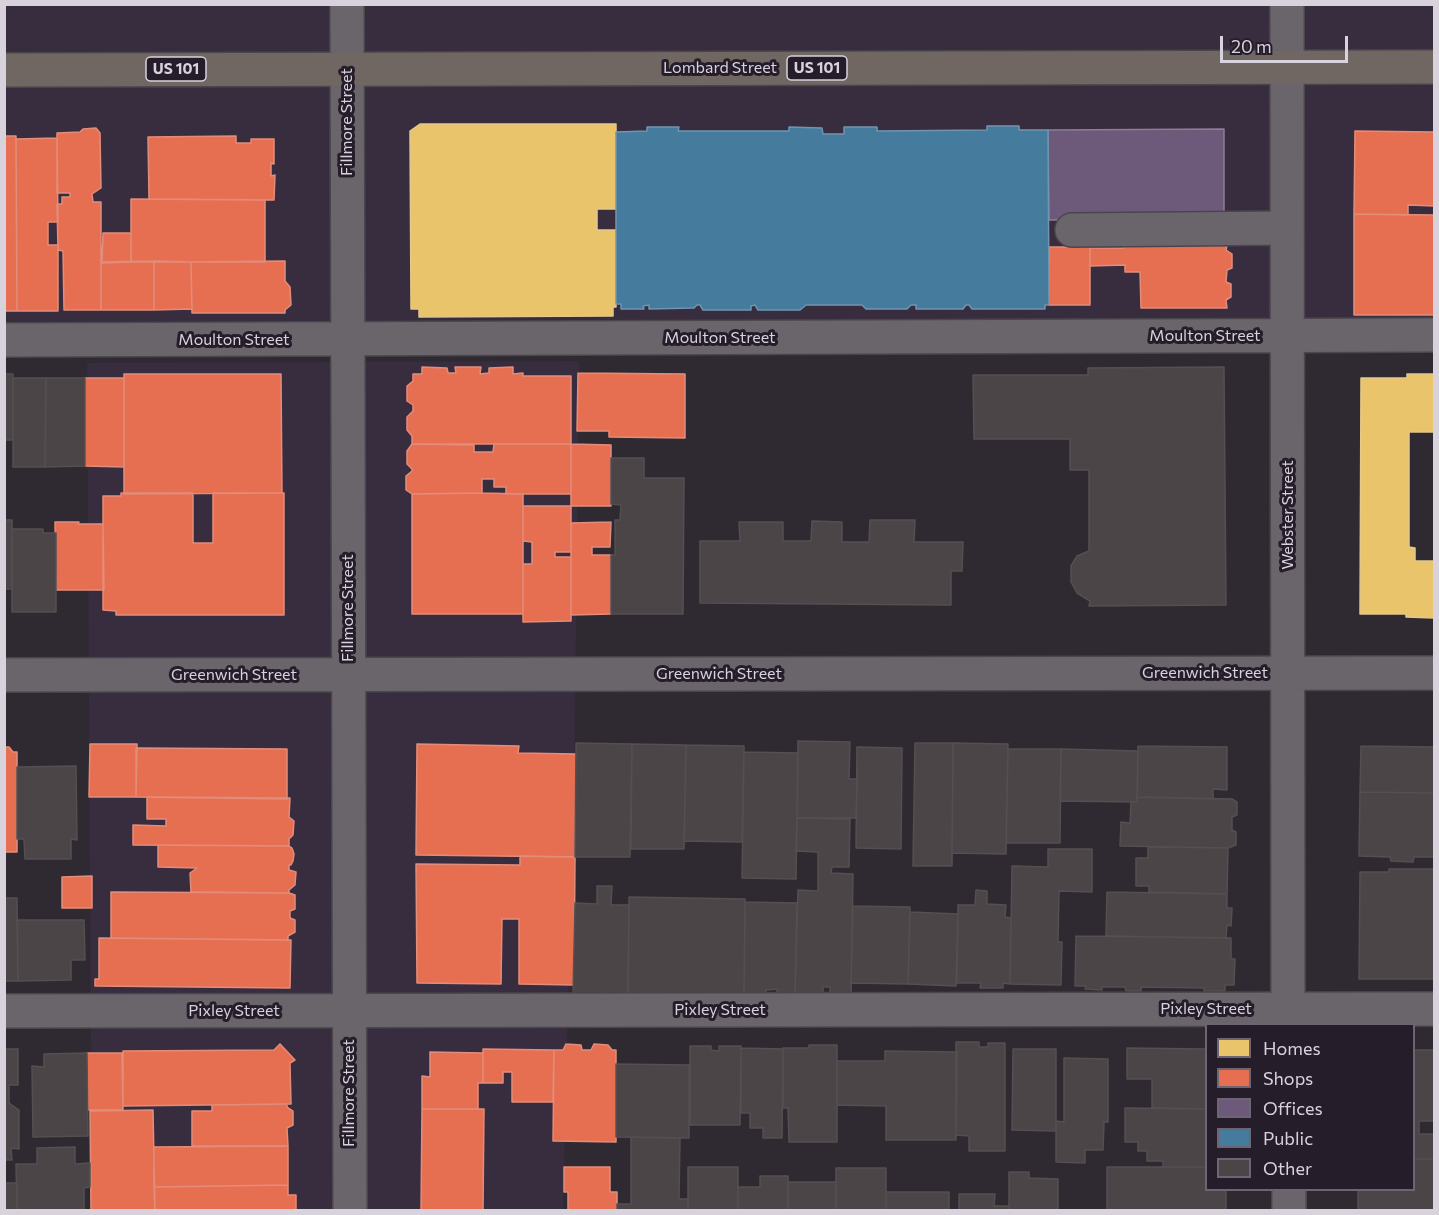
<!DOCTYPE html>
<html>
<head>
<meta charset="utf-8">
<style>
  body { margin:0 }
  #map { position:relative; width:1439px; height:1215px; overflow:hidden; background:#2f2a32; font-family:Commissioner,sans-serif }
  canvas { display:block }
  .frame { position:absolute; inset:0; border:6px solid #d8d2dc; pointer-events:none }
  .legend { position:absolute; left:1205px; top:1023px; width:210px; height:168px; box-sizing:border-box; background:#261d2b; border:2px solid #6d6572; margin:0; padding:8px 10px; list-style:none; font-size:18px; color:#d8d2dc }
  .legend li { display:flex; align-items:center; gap:12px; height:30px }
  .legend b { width:30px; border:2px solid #6d6572 }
  .scale { position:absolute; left:1220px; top:36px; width:128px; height:27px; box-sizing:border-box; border:3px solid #d8d2dc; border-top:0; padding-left:8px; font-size:18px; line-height:21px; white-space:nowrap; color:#d8d2dc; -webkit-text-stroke:4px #261d2b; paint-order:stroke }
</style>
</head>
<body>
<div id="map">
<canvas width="1439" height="1215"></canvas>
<div class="frame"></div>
<ul class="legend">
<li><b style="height:16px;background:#e9c46a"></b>Homes</li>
<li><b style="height:16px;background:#e76f51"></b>Shops</li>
<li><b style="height:16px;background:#6d597a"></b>Offices</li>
<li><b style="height:16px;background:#457b9d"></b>Public</li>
<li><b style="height:16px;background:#4b4548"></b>Other</li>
</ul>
<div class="scale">20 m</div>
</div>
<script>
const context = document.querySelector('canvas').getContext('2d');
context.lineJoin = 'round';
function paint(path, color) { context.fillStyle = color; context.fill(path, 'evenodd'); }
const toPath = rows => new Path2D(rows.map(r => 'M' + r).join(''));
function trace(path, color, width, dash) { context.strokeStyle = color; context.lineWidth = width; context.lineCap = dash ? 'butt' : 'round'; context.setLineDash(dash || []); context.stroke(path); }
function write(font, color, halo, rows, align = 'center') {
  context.font = font + ' Commissioner,sans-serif'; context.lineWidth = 6; context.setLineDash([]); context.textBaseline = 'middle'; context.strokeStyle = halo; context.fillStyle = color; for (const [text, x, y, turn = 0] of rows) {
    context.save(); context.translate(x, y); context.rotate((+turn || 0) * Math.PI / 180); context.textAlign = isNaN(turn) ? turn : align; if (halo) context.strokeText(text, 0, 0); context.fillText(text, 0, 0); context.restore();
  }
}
paint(toPath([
  [4,5,1434,5,1434,319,5,322],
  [579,361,575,717,563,1210,92,1210,87,363]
]), '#382c3f');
const homes = toPath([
  [420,124,616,124,616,209,597,209,597,230,616,230,616,307,613,307,613,316,419,317,419,309,411,309,410,131,420,124],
  [1407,374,1434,374,1434,432,1409,432,1409,547,1415,548,1415,561,1434,561,1434,618,1406,617,1406,614,1360,614,1361,378,1407,378,1407,374]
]);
paint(homes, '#e9c46a');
trace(homes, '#e4c88c', 1.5);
const shops = toPath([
  [96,128,100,133,101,188,92,194,93,202,101,202,101,310,64,310,63,251,58,250,57,204,62,204,62,197,70,197,70,193,57,193,57,133,80,132,83,129,96,128],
  [1355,131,1434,132,1434,206,1408,205,1408,215,1354,214,1355,131],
  [4,136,16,136,17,311,4,311,4,136],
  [236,136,236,143,251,143,251,139,274,139,274,164,271,163,271,176,275,175,274,200,149,199,148,137,236,136],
  [57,138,58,222,48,222,48,245,58,245,58,311,17,311,16,139,57,138],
  [131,199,265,200,265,262,131,262,131,199],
  [1354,214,1434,215,1434,315,1354,315,1354,214],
  [103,233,131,233,131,262,102,263,103,233],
  [1124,245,1227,245,1226,250,1232,254,1232,268,1227,270,1226,282,1231,284,1231,297,1226,300,1227,308,1141,308,1140,272,1125,272,1125,265,1090,266,1090,248,1124,248,1124,245],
  [1049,247,1090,247,1090,305,1049,305,1049,247],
  [154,261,191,262,192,309,154,310,154,261],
  [154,261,154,310,101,310,101,262,154,261],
  [285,261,285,281,290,287,291,305,285,310,285,313,192,313,191,262,285,261],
  [422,367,447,368,448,373,456,373,455,367,481,367,480,374,489,373,489,368,513,367,513,374,523,373,523,376,571,376,571,444,412,444,412,436,407,430,407,417,413,411,413,405,407,401,407,386,413,381,413,374,422,374,422,367],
  [578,373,685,374,685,438,609,437,609,431,577,431,578,373],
  [124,374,281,374,282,493,124,494,124,374],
  [85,378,124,378,124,467,85,466,85,378],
  [412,444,474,445,474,452,493,452,494,444,571,444,571,494,506,494,506,487,494,487,494,479,482,479,482,493,412,494,406,490,406,476,412,471,412,469,407,464,407,451,412,444],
  [571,444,611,445,611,506,571,506,571,444],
  [121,493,193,493,193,543,213,543,213,493,284,493,284,615,116,615,116,611,103,610,103,496,121,496,121,493],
  [482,493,523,494,523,614,412,614,412,494,482,493],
  [523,506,571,506,571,552,555,552,555,557,571,557,571,621,523,622,523,564,532,564,532,542,523,541,523,506],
  [55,522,79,522,78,524,103,524,104,590,56,590,55,522],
  [611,522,610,547,592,547,592,555,611,555,611,614,571,615,571,523,611,522],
  [90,744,137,744,136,797,89,797,90,744],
  [417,744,519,746,518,753,576,754,575,857,416,855,417,744],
  [4,747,9,747,13,752,17,752,17,852,4,852,4,747],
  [136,748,287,749,287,799,136,797,136,748],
  [147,797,290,798,289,817,294,821,293,835,289,839,289,846,133,845,133,825,166,826,166,819,147,819,147,797],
  [158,845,289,846,292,848,294,854,293,861,291,865,289,865,289,870,296,872,295,885,289,890,289,893,191,892,190,873,197,868,158,867,158,845],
  [520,856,575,857,574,985,519,984,519,919,502,919,501,984,417,983,416,864,520,865,520,856],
  [92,876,92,908,62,908,62,877,92,876],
  [111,892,289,893,295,895,295,909,290,911,290,918,295,920,295,932,288,936,288,940,111,938,111,892],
  [99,938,291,940,290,988,95,986,95,979,99,979,99,938],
  [280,1044,295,1060,290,1063,291,1104,123,1106,123,1051,274,1050,280,1044],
  [566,1044,581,1045,582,1050,591,1050,594,1044,608,1045,612,1050,616,1050,616,1142,553,1141,554,1050,563,1050,566,1044],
  [483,1049,554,1050,553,1102,512,1102,512,1072,503,1072,503,1083,483,1083,483,1049],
  [430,1052,483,1053,483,1083,478,1083,478,1109,422,1109,422,1076,430,1077,430,1052],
  [87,1053,122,1053,123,1110,88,1110,87,1053],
  [287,1104,287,1107,293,1111,293,1125,287,1128,288,1146,192,1146,192,1111,212,1111,212,1105,287,1104],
  [422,1109,484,1109,483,1210,421,1210,422,1109],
  [153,1110,155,1210,91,1210,90,1111,153,1110],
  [288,1146,288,1185,154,1187,154,1147,288,1146],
  [564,1167,610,1167,610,1192,617,1192,617,1210,568,1210,568,1192,564,1192,564,1167],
  [288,1185,288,1195,296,1195,296,1210,155,1210,154,1187,288,1185]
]);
paint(shops, '#e76f51');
trace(shops, '#e28d7b', 1.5);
const offices = toPath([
  [1224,129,1224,219,1049,220,1048,130,1224,129]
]);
paint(offices, '#6d597a');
trace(offices, '#8d7d97', 1.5);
const public = toPath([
  [987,126,1019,126,1019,130,1048,130,1049,305,1045,305,1045,309,972,309,969,305,966,305,963,309,916,309,916,305,911,305,907,309,866,309,862,305,806,305,800,310,758,310,755,305,751,306,751,310,703,310,700,305,697,305,694,308,649,309,649,305,643,306,644,309,621,309,621,304,616,304,616,132,647,131,647,127,679,127,678,131,789,131,789,127,822,128,823,134,844,134,844,127,877,127,877,131,987,130,987,126]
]);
paint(public, '#457b9d');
trace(public, '#7195b0', 1.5);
const building = toPath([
  [1224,367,1226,605,1089,606,1090,601,1077,593,1071,582,1071,566,1077,556,1089,551,1089,470,1070,470,1070,439,974,439,973,375,1088,375,1088,368,1224,367],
  [4,374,13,374,13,440,4,440,4,374],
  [13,378,46,378,45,467,13,467,13,378],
  [46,378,85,378,85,466,45,467,46,378],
  [611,458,644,458,644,478,684,478,683,614,611,614,611,555,615,555,615,520,620,520,621,505,611,504,611,458],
  [4,520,12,520,12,589,4,589,4,520],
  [870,520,915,520,914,542,963,542,962,571,951,571,951,605,700,603,700,541,740,541,739,522,783,522,783,541,811,541,812,521,842,522,842,542,869,542,870,520],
  [12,529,43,529,43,533,56,533,56,612,12,612,12,529],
  [798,741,850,742,849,779,857,779,856,818,797,818,798,741],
  [576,743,632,744,630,857,575,857,576,743],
  [915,743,953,743,952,866,913,866,915,743],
  [953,743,1008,744,1006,854,952,853,953,743],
  [632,744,686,745,684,849,631,849,632,744],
  [686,745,744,746,742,842,684,841,686,745],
  [1138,746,1227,747,1227,790,1213,789,1213,799,1137,797,1138,746],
  [1361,746,1434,747,1434,793,1360,792,1361,746],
  [857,747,902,748,901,849,856,848,857,747],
  [1008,749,1061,749,1060,843,1006,843,1008,749],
  [1061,749,1138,751,1137,802,1060,801,1061,749],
  [744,752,798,753,796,879,742,878,744,752],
  [76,766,77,840,71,839,71,859,25,859,24,839,17,839,17,767,76,766],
  [1360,792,1434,793,1434,857,1414,857,1413,862,1391,861,1390,857,1359,856,1360,792],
  [1137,797,1232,799,1237,802,1237,815,1232,817,1232,830,1236,832,1236,845,1228,848,1120,846,1121,822,1130,823,1131,802,1137,802,1137,797],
  [797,818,850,819,849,867,832,867,831,873,853,874,851,995,830,995,830,987,823,987,823,995,795,994,798,890,818,891,818,852,796,851,797,818],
  [1148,847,1228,848,1227,894,1149,892,1149,886,1136,886,1136,858,1148,858,1148,847],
  [1048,849,1092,849,1092,892,1059,891,1058,942,1062,942,1061,985,1010,984,1012,866,1048,867,1048,849],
  [1389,869,1434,869,1434,979,1359,979,1360,872,1389,872,1389,869],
  [597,886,612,886,611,905,629,905,628,994,573,994,575,903,597,904,597,886],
  [976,890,987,891,987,904,1006,905,1005,917,1011,918,1010,984,1003,983,1003,988,980,988,981,983,957,983,958,905,975,905,976,890],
  [1107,892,1227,894,1227,908,1232,908,1231,926,1227,925,1226,938,1106,936,1107,892],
  [629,897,745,899,744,996,628,994,629,897],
  [4,898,17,898,18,981,4,981,4,898],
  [745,902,797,903,795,994,777,997,777,989,766,990,766,997,744,996,745,902],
  [853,906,910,907,908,984,851,983,853,906],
  [910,912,958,914,956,986,908,984,910,912],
  [17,920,84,920,85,960,71,960,71,980,18,981,17,920],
  [1076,936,1231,938,1231,959,1235,959,1234,985,1225,985,1225,991,1204,991,1204,988,1141,987,1141,991,1126,991,1125,987,1102,987,1102,990,1085,989,1086,986,1075,986,1076,936],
  [956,1042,979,1042,979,1047,988,1047,988,1043,1005,1043,1005,1151,969,1151,969,1136,956,1135,956,1042],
  [809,1045,837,1045,837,1142,789,1142,788,1108,783,1108,783,1048,809,1048,809,1045],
  [690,1046,711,1046,711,1050,719,1051,719,1046,741,1046,740,1125,690,1125,690,1046],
  [741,1048,783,1049,782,1138,763,1138,763,1128,750,1128,750,1113,741,1113,741,1048],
  [1127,1048,1206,1049,1206,1109,1152,1108,1152,1079,1127,1079,1127,1048],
  [4,1049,18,1049,18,1085,9,1085,9,1103,19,1110,19,1149,11,1148,12,1160,4,1160,4,1049],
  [1013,1049,1056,1049,1056,1131,1012,1130,1013,1049],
  [1414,1050,1434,1050,1434,1121,1419,1121,1419,1134,1434,1134,1434,1159,1414,1159,1414,1050],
  [885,1051,957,1052,956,1140,886,1140,886,1106,837,1105,837,1061,885,1061,885,1051],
  [87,1053,88,1136,33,1137,32,1066,44,1067,44,1054,87,1053],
  [1064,1058,1108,1059,1108,1122,1104,1122,1103,1150,1085,1150,1085,1163,1056,1162,1056,1121,1064,1122,1064,1058],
  [616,1064,689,1065,689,1138,616,1137,616,1064],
  [1125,1108,1206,1109,1206,1167,1163,1167,1163,1161,1147,1161,1147,1151,1138,1151,1138,1142,1125,1142,1125,1108],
  [631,1137,680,1138,679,1199,688,1199,688,1210,617,1210,617,1204,631,1204,631,1137],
  [75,1147,75,1164,90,1163,90,1187,84,1188,84,1210,17,1210,16,1164,37,1164,37,1148,75,1147],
  [1414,1159,1434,1159,1434,1210,1358,1210,1358,1190,1414,1190,1414,1159],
  [688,1167,738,1167,738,1210,688,1210,688,1167],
  [1107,1167,1206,1167,1206,1190,1226,1190,1226,1210,1107,1210,1107,1167],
  [836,1168,886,1168,886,1210,836,1210,836,1168],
  [1009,1172,1029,1172,1029,1178,1058,1179,1058,1210,1009,1210,1009,1172],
  [760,1176,788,1176,788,1210,738,1210,738,1187,760,1187,760,1176],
  [788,1182,836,1182,836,1210,788,1210,788,1182],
  [4,1183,17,1183,17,1210,4,1210,4,1183],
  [886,1192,949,1192,949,1210,886,1210,886,1192],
  [959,1194,995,1194,994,1206,1009,1206,1009,1210,959,1210,959,1194]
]);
paint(building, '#4b4548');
trace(building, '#564f51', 1.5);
const minor = toPath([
  [347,4,350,1210],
  [1287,4,1288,1024],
  [1072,230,1287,228],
  [4,340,1434,335],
  [4,675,1434,673],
  [4,1011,1434,1009],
  [1289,1190,1289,1210]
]);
const highway = toPath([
  [4,70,1434,67]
]);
trace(minor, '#4a464c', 36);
trace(highway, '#4a464c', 36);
trace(minor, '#69656b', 33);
trace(highway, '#706662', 33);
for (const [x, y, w] of [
  [817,68,60],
  [176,69,60]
]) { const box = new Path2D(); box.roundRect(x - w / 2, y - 12, w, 24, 4.5); context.fillStyle = '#261d2b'; context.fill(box); trace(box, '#d8d2dc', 1.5); }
write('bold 15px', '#d8d2dc', null, [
  ["US 101",817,68],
  ["US 101",176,69]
]);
write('16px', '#d8d2dc', '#261d2b', [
  ["Lombard Street",720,68],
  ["Fillmore Street",347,122,-90],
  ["Moulton Street",1205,336],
  ["Moulton Street",720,338],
  ["Moulton Street",234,340],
  ["Webster Street",1288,515,-90],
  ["Fillmore Street",348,608,-90],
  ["Greenwich Street",1205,673],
  ["Greenwich Street",719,674],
  ["Greenwich Street",234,675],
  ["Pixley Street",1206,1009],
  ["Pixley Street",720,1010],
  ["Pixley Street",234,1011],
  ["Fillmore Street",349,1093,-90]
]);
</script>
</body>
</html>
